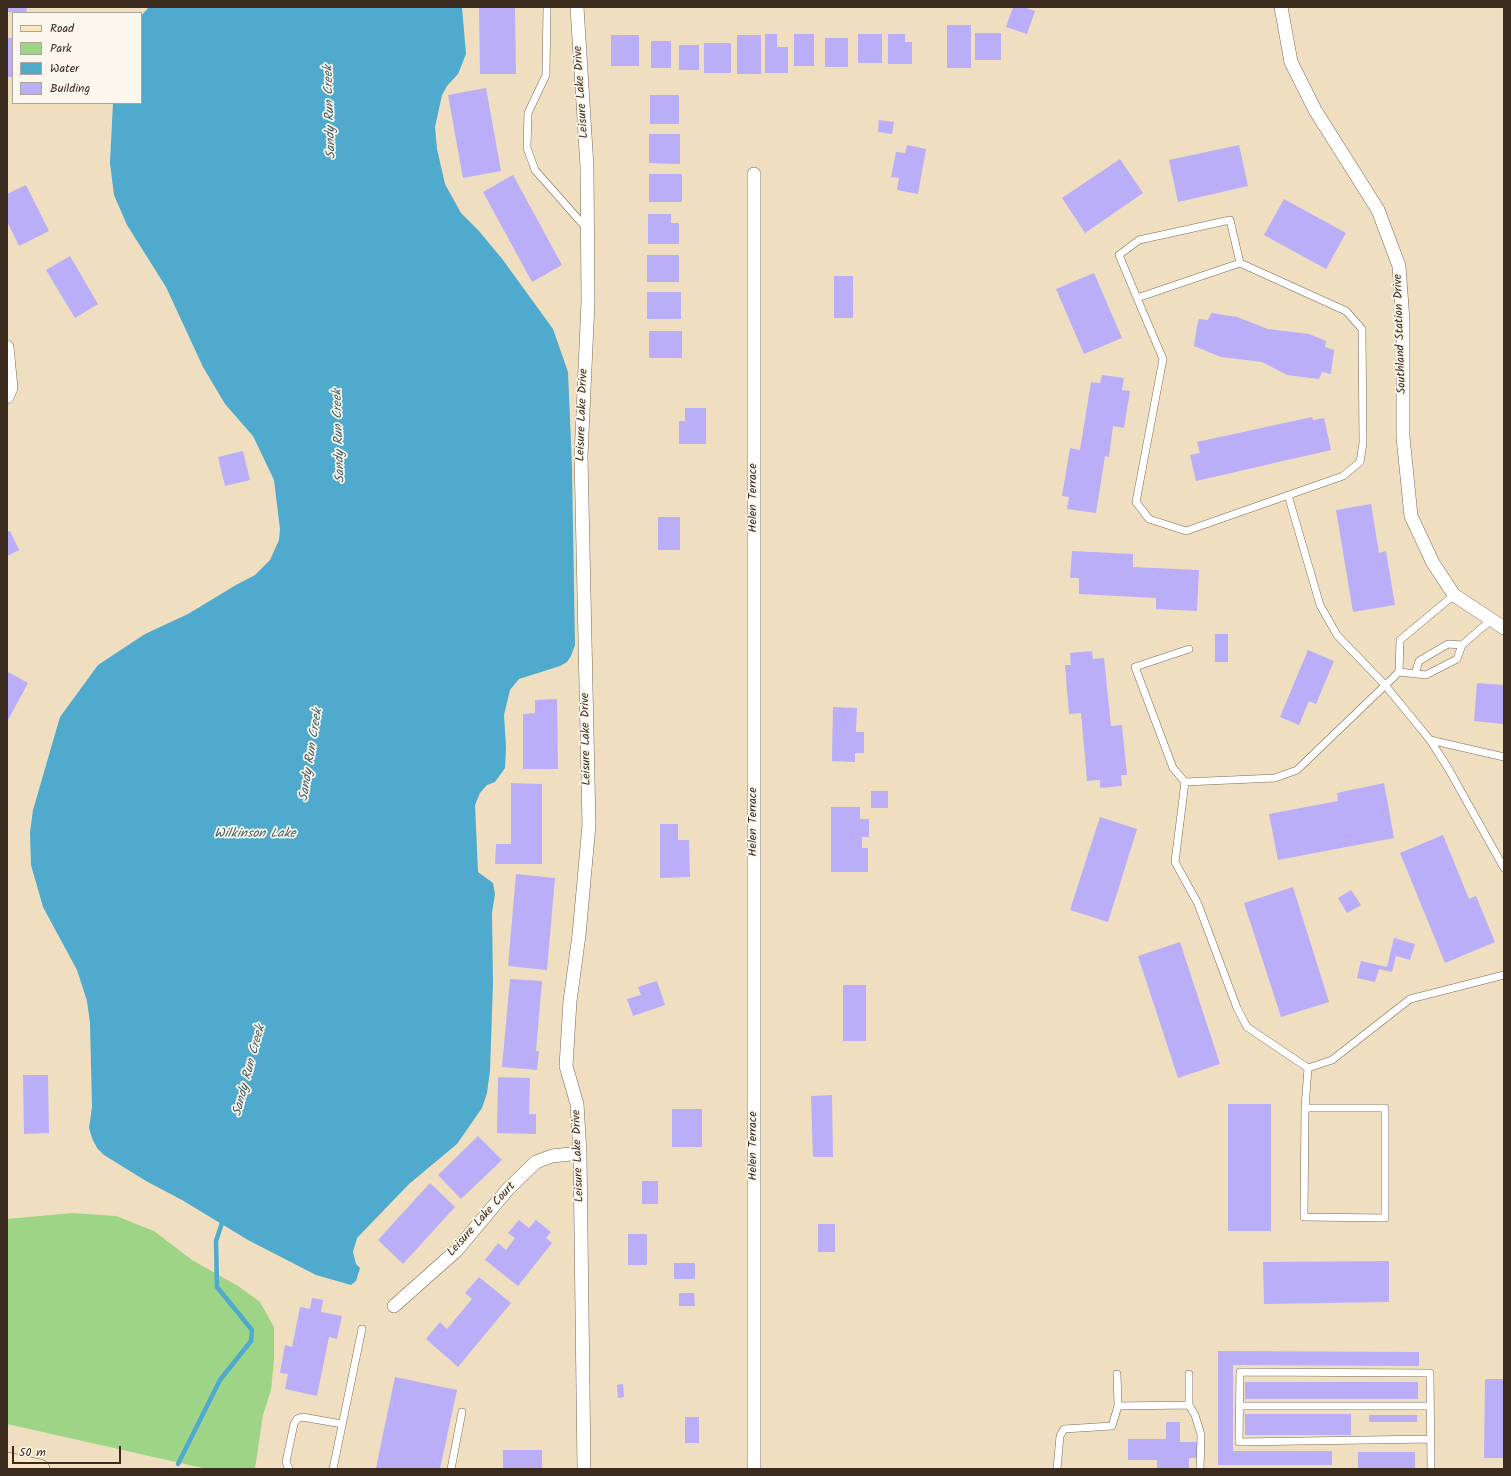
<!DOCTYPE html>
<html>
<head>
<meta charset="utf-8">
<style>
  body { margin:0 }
  #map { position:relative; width:1511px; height:1476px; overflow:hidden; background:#efdfc0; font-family:Kalam,sans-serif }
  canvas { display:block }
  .frame { position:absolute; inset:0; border:8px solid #3b2a1e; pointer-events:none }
  .legend { position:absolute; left:12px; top:12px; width:130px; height:92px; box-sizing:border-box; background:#fbf7ec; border:1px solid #aea59a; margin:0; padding:5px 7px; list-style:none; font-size:12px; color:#3b2a1e }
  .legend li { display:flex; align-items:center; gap:8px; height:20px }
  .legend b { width:20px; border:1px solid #aea59a }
  .scale { position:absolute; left:12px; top:1446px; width:109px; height:18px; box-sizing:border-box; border:2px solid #3b2a1e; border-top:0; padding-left:5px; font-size:12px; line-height:14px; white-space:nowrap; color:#3b2a1e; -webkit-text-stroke:3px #fbf7ec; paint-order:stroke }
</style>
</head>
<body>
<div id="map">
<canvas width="1511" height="1476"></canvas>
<div class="frame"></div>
<ul class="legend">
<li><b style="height:5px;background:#fbe6c4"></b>Road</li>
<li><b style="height:11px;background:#9dd486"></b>Park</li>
<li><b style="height:11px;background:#4faacd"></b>Water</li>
<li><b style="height:11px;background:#b9aef7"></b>Building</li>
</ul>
<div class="scale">50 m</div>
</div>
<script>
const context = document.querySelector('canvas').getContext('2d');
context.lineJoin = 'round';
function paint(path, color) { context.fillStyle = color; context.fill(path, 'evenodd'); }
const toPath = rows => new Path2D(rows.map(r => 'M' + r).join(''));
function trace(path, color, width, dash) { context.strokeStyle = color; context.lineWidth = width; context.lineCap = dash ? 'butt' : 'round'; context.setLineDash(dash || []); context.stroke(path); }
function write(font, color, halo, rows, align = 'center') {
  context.font = font + ' Kalam,sans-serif'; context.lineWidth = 3.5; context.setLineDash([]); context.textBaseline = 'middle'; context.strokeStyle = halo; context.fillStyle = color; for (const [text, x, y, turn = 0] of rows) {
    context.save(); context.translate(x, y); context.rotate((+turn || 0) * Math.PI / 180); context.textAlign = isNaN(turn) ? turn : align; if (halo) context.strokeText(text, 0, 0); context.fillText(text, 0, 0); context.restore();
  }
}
paint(toPath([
  [72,1213,116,1216,154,1231,192,1260,238,1286,260,1302,274,1327,274,1360,271,1390,263,1415,255,1469,207,1469,7,1424,7,1219]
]), '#9dd486');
paint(toPath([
  [149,7,462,7,466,54,458,74,447,86,442,95,435,127,437,149,445,184,461,213,479,231,503,260,553,329,568,372,572,467,575,645,571,656,567,662,560,666,519,679,510,690,504,715,506,747,505,768,495,782,487,785,480,793,475,805,478,872,493,883,495,894,492,913,493,983,490,1071,487,1093,482,1108,457,1144,409,1184,357,1238,353,1252,356,1264,360,1268,356,1281,351,1285,316,1275,248,1240,182,1200,146,1181,104,1155,97,1148,92,1138,89,1128,92,1107,90,1023,87,1001,77,970,43,907,31,865,30,832,33,810,60,717,98,665,145,634,188,614,236,585,255,575,270,560,279,540,280,529,274,480,253,436,225,404,203,367,166,287,127,225,114,195,110,163,113,103,141,103,141,16]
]), '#4faacd');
trace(toPath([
  [178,1464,220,1380,251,1341,252,1330,217,1287,216,1241,223,1220]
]), '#4faacd', 4.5);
paint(toPath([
  [7,7,27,7,26,13,7,12],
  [479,7,515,7,516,74,480,74],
  [1013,7,1023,7,1035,11,1027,34,1006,27],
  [947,25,971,25,971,68,947,68],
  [975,33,1001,33,1001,60,975,60],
  [765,34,777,34,777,47,788,47,788,73,765,73],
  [794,34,814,34,814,66,794,66],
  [858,34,882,34,882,63,858,63],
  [888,34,905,34,905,42,912,42,912,64,888,64],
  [611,35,639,35,639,66,611,66],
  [737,35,761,35,761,74,737,74],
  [7,38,12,38,12,77,7,77],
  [825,38,848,38,848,67,825,67],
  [651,41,671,41,671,68,651,68],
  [704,43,731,43,731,73,704,73],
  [679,45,699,45,699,70,679,70],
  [486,88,501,171,463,178,448,95],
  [650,95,679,95,679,124,650,124],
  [879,120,894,122,892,134,878,132],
  [649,134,680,134,680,164,649,163],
  [907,145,926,149,918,194,897,190,899,178,891,177,896,152,905,153],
  [1239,145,1248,186,1178,202,1169,160],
  [1120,159,1143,193,1085,233,1062,198],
  [649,174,682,174,682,202,649,202],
  [513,175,562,265,532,282,483,192],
  [26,185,49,231,19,246,7,221,7,194],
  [1284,199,1346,233,1326,269,1264,235],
  [648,214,671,214,671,223,679,223,679,244,648,244],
  [647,255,679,255,679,282,647,282],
  [70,256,98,304,75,318,46,270],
  [1094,273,1122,338,1084,354,1056,289],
  [834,276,853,276,853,318,834,318],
  [647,292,681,292,681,319,647,319],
  [1211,313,1237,317,1268,329,1309,334,1326,341,1325,347,1334,350,1331,374,1322,372,1319,379,1287,375,1262,362,1221,357,1194,346,1197,326,1199,319,1208,320],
  [649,331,682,331,682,358,649,358],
  [1102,375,1124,378,1122,390,1130,391,1124,428,1113,426,1109,457,1105,456,1096,513,1067,509,1069,497,1062,496,1070,448,1080,450,1091,382,1100,383],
  [685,408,706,408,706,444,679,444,679,421,685,421],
  [1312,417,1313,420,1324,418,1331,450,1196,481,1190,455,1200,453,1197,442],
  [243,451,250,480,225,486,218,457],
  [1371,504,1379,553,1386,551,1395,605,1353,612,1336,510],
  [658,517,680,517,680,550,658,550],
  [10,531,19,550,7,556,7,532],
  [1072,551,1133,554,1133,567,1199,570,1197,611,1156,609,1156,598,1079,594,1079,578,1070,578],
  [1215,634,1228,634,1228,662,1215,662],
  [1308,650,1334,661,1316,704,1309,701,1299,725,1280,717],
  [1092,651,1093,659,1104,658,1111,726,1122,725,1127,775,1121,775,1122,786,1100,788,1100,780,1087,781,1081,713,1069,714,1065,665,1071,665,1070,653],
  [8,672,28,683,7,722,7,673],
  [1477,683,1504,685,1504,724,1474,721],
  [557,699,558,769,523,769,523,714,535,713,535,700],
  [833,707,857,708,856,732,864,732,864,753,855,753,855,762,832,761],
  [511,783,542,784,542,864,495,864,496,844,511,844],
  [1384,783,1394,838,1278,860,1269,814,1338,801,1337,793],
  [871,791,888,791,888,808,871,808],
  [831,807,860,807,860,819,869,819,869,837,862,837,862,848,868,848,868,872,831,872],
  [1100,817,1137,829,1108,922,1070,910],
  [660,824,678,824,678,840,689,840,690,877,660,878],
  [1443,835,1469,899,1476,896,1495,942,1445,963,1400,853],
  [516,874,555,878,547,970,508,966],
  [1293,887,1329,1002,1281,1017,1244,903],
  [1351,890,1361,905,1347,913,1338,898],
  [1394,938,1415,944,1410,960,1396,956,1392,972,1379,969,1375,982,1357,978,1361,961,1387,967],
  [1180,942,1220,1064,1178,1078,1138,956],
  [510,979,542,981,536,1051,539,1051,537,1070,502,1067],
  [657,981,665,1005,633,1016,627,999,641,995,638,987],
  [843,985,866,985,866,1041,843,1041],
  [23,1075,48,1075,49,1133,24,1134],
  [498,1077,530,1078,529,1114,536,1114,536,1134,497,1133],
  [832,1095,833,1157,813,1157,811,1096],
  [1228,1104,1271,1104,1271,1231,1228,1231],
  [672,1109,702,1109,702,1147,672,1147],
  [478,1136,502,1160,461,1199,438,1175],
  [642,1181,658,1181,658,1204,642,1204],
  [430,1183,455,1207,403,1264,378,1240],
  [519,1220,529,1228,536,1220,551,1232,546,1238,552,1243,518,1286,485,1260,498,1243,506,1250,515,1238,508,1233],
  [818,1224,835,1224,835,1252,818,1252],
  [628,1234,647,1234,647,1265,628,1265],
  [1389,1261,1389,1302,1264,1304,1263,1262],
  [674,1263,695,1263,695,1279,674,1279],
  [479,1277,511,1303,458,1367,426,1339,440,1322,447,1329,472,1299,465,1293],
  [679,1293,694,1293,695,1306,679,1306],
  [312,1298,323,1300,321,1312,342,1316,337,1339,329,1337,317,1396,285,1389,288,1374,280,1373,285,1345,292,1347,300,1307,310,1309],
  [1218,1351,1419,1352,1419,1366,1233,1365,1233,1451,1332,1451,1332,1465,1218,1465],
  [395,1377,457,1390,440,1469,376,1468],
  [1485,1379,1504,1379,1504,1458,1484,1458],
  [1245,1382,1418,1382,1418,1399,1245,1399],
  [623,1384,624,1397,618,1398,617,1385],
  [1245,1414,1351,1414,1351,1435,1245,1435],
  [1369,1415,1417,1415,1417,1422,1369,1422],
  [685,1417,699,1417,699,1443,685,1443],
  [1166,1422,1180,1422,1180,1442,1200,1442,1200,1458,1189,1458,1189,1469,1157,1469,1157,1460,1128,1460,1128,1439,1166,1439],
  [503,1450,542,1450,542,1469,503,1469],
  [1358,1452,1415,1452,1415,1469,1358,1469]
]), '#b9aef7');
const lane = toPath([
  [547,7,546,75,528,113,527,148,535,170,587,229],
  [1240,263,1346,311,1362,329,1363,443,1360,462,1343,476,1186,531,1149,519,1136,502,1163,359,1137,298,1240,263],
  [1137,298,1119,255,1139,240,1230,220,1240,263],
  [1288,495,1320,605,1337,635,1385,685,1430,740,1504,757],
  [1454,595,1400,640,1399,672,1297,770,1275,778,1185,782,1175,862,1198,904,1237,1008,1247,1027,1308,1068,1332,1060,1410,999,1504,975],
  [1399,672,1426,675,1457,659,1462,645],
  [1415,674,1419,661,1448,644,1462,645,1491,620],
  [1430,740,1448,768,1504,868],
  [1185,782,1173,768,1135,667,1189,649],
  [1305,1108,1385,1108,1385,1218,1304,1217,1305,1108],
  [1305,1108,1308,1068],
  [1189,1374,1189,1405,1195,1415,1201,1435,1200,1469],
  [1118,1406,1189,1405],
  [1240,1406,1430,1406],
  [1430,1439,1239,1442,1240,1372,1430,1373,1431,1469],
  [289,1469,286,1462,294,1424,297,1419,302,1417,342,1424],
  [333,1469,362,1329],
  [451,1469,462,1412],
  [1057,1469,1060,1436,1064,1429,1112,1426,1118,1406,1117,1374]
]);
const street = toPath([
  [577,7,587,167,588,302,581,456,589,825,579,935,570,1001,566,1066,577,1104,580,1153,584,1469],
  [1281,7,1291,62,1315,110,1378,210,1399,266,1403,321,1403,437,1411,516,1433,563,1454,595,1504,628],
  [754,174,754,1469],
  [7,347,11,388,7,397],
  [394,1306,456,1251,508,1189,536,1162,552,1156,580,1153]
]);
const secondary = toPath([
  [7,1462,40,1469]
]);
trace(lane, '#7a6957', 8);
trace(street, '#7a6957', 14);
trace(secondary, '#7a6957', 20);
trace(lane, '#fff', 7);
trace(street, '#fff', 13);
trace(secondary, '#fbe6c4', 19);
write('12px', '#3b2a1e', '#fbf7ec', [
  ["Leisure Lake Drive",582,92,-94],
  ["Southland Station Drive",1401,334,-92],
  ["Leisure Lake Drive",583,415,-88],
  ["Helen Terrace",754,498,-90],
  ["Leisure Lake Drive",587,739,-91],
  ["Helen Terrace",754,822,-90],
  ["Helen Terrace",754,1146,-90],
  ["Leisure Lake Drive",579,1156,-92],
  ["Leisure Lake Court",482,1220,-48]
]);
write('italic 13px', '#435d64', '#fbf7ec', [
  ["Sandy Run Creek",331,112,-92],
  ["Sandy Run Creek",340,436,-92],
  ["Sandy Run Creek",312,755,-81],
  ["Wilkinson Lake",255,835],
  ["Sandy Run Creek",250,1071,-75]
]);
</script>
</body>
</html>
